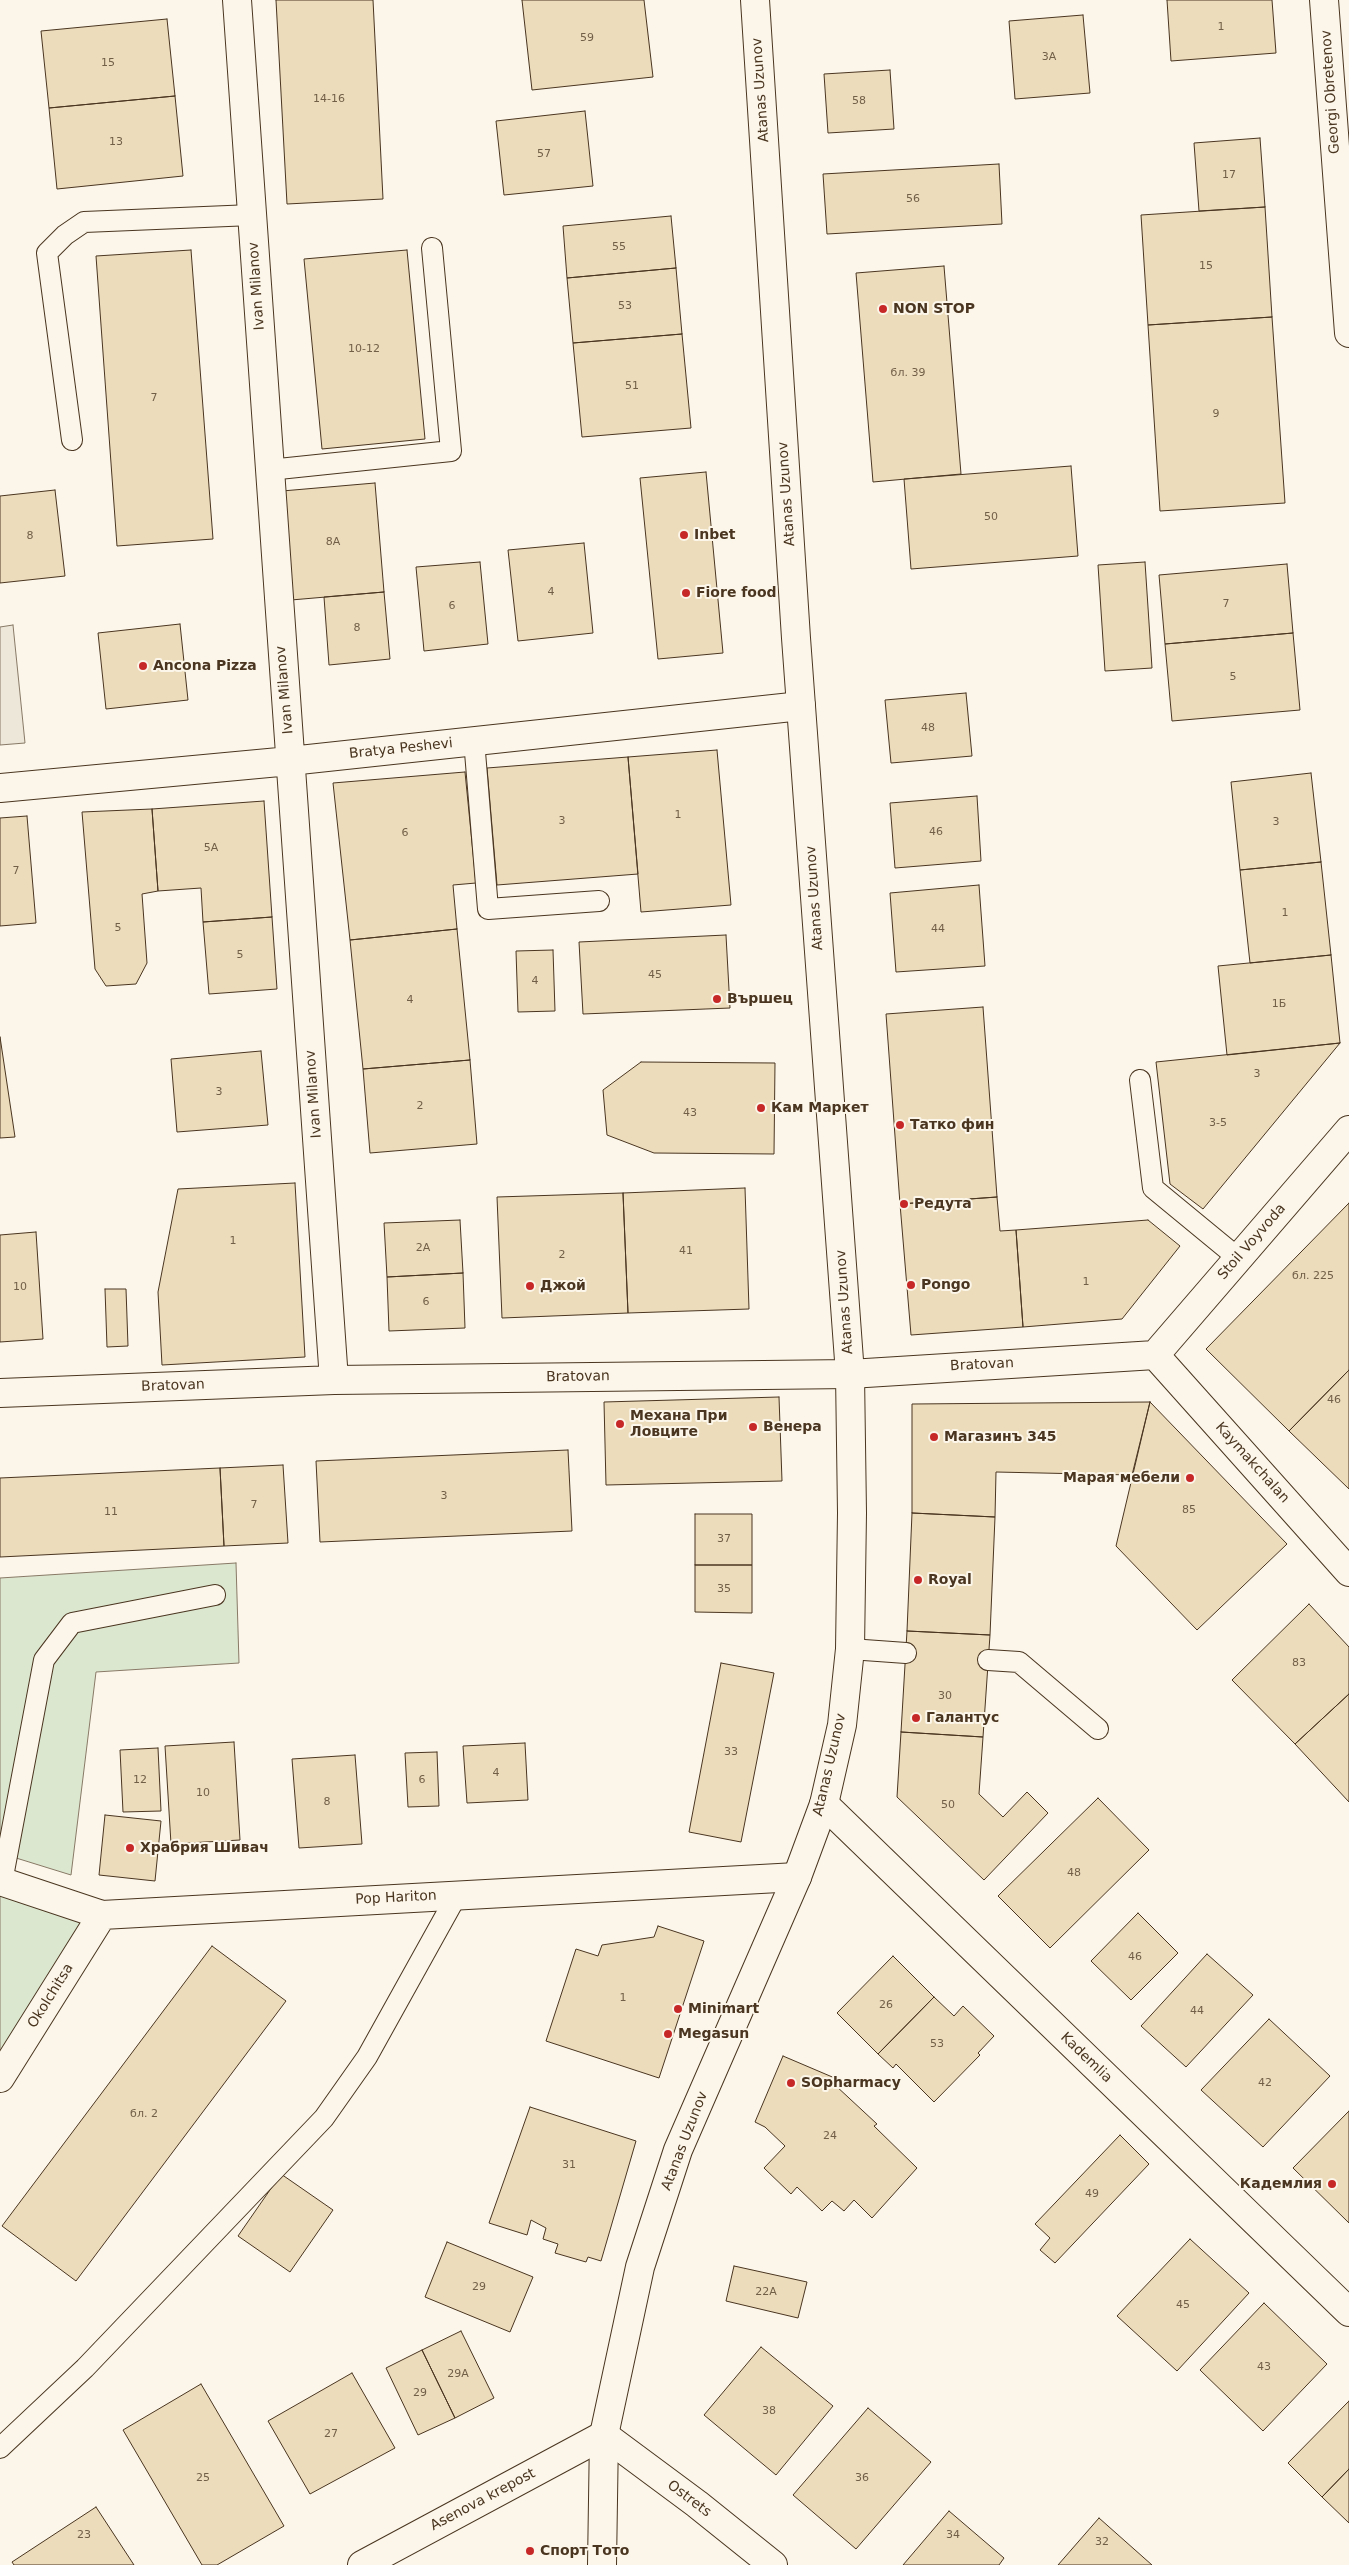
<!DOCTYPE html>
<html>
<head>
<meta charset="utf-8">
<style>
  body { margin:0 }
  canvas { display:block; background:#fbf6e9 }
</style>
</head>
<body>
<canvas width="1349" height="2565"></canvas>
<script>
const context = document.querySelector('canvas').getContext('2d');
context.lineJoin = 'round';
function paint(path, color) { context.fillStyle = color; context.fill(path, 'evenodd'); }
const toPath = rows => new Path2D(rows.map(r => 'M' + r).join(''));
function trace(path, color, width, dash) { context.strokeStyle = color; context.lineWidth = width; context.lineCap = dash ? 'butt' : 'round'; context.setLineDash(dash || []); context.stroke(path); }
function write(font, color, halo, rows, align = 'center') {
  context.font = font + ' "DejaVu Sans",sans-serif'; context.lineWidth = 4; context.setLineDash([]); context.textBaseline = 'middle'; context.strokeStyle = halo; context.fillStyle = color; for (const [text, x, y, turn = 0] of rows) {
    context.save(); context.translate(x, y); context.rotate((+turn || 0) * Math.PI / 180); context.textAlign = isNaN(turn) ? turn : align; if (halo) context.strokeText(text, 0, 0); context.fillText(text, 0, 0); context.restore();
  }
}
const green = toPath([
  [236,1563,239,1663,96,1672,71,1875,0,1853,0,1578,236,1563],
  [0,1881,102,1915,0,2078,0,1881]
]);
paint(green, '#dce7d0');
trace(green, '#887966', 1);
const parking = toPath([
  [13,625,25,743,0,745,0,627,13,625]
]);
paint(parking, '#ede7d9');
trace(parking, '#887966', 1);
const building = toPath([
  [276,0,373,0,383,199,287,204,276,0],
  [522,0,644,0,653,77,532,90,522,0],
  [1167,0,1272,0,1276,53,1171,61,1167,0],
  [1083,15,1090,93,1015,99,1009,21,1083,15],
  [167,19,175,96,49,108,41,31,167,19],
  [890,70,894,129,828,133,824,74,890,70],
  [175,96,183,176,57,189,49,108,175,96],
  [585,111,593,186,504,195,496,121,585,111],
  [1260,138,1265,207,1199,211,1194,143,1260,138],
  [999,164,1002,224,827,234,823,174,999,164],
  [1265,207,1272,317,1148,325,1141,215,1265,207],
  [671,216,676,268,567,278,563,226,671,216],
  [191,250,213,539,117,546,96,256,191,250],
  [407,250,425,439,322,449,304,259,407,250],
  [944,266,961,474,873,482,856,273,944,266],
  [676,268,682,334,573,343,567,278,676,268],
  [1272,317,1285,503,1160,511,1148,325,1272,317],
  [682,334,691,428,582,437,573,343,682,334],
  [1071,466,1078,556,911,569,904,479,1071,466],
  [706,472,723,653,658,659,640,478,706,472],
  [375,483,384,592,291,600,282,491,375,483],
  [55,490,65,576,0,583,0,496,55,490],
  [584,543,593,633,518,641,508,550,584,543],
  [480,562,488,644,424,651,416,567,480,562],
  [1145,562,1152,668,1105,671,1098,565,1145,562],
  [1287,564,1293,633,1165,644,1159,575,1287,564],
  [384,592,390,659,329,665,324,597,384,592],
  [180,624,188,700,106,709,98,633,180,624],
  [1293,633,1300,710,1172,721,1165,644,1293,633],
  [966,693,972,756,891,763,885,700,966,693],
  [717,750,731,905,641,912,628,757,717,750],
  [628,757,638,874,497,885,487,768,628,757],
  [465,772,476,883,453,885,457,929,350,940,333,783,465,772],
  [1311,773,1321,862,1240,870,1231,782,1311,773],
  [977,796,981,861,895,868,890,803,977,796],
  [264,801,272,917,203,922,201,888,158,891,152,809,264,801],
  [152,809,158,891,142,894,147,963,136,984,106,986,95,969,82,812,152,809],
  [27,816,36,923,0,926,0,818,27,816],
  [1321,862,1331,955,1250,963,1240,870,1321,862],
  [979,885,985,966,896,972,890,893,979,885],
  [272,917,277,989,209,994,203,922,272,917],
  [457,929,470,1060,363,1069,350,940,457,929],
  [726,935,730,1008,583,1014,579,942,726,935],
  [553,950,555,1011,518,1012,516,951,553,950],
  [1331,955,1340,1043,1227,1055,1218,966,1331,955],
  [983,1007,997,1197,900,1204,886,1014,983,1007],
  [0,1037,15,1137,0,1138,0,1037],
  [1340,1043,1203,1209,1170,1184,1156,1062,1340,1043],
  [261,1051,268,1125,177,1132,171,1059,261,1051],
  [470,1060,477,1144,370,1153,363,1069,470,1060],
  [641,1062,775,1063,774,1154,654,1153,607,1135,603,1090,641,1062],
  [295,1183,305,1357,162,1365,158,1292,178,1189,295,1183],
  [745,1188,749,1309,628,1313,623,1193,745,1188],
  [623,1193,628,1313,502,1318,497,1197,623,1193],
  [997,1197,1000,1231,1016,1230,1023,1327,911,1335,900,1204,997,1197],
  [1349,1203,1349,1370,1289,1431,1206,1349,1349,1203],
  [460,1220,463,1273,387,1277,384,1223,460,1220],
  [1148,1220,1180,1246,1122,1319,1023,1327,1016,1230,1148,1220],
  [36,1232,43,1339,0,1342,0,1235,36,1232],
  [463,1273,465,1328,389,1331,387,1277,463,1273],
  [105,1289,126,1289,128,1346,107,1347,105,1289],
  [1349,1370,1349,1489,1289,1431,1349,1370],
  [779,1397,782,1481,606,1485,604,1402,779,1397],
  [1150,1402,1287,1544,1197,1630,1116,1546,1150,1402],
  [1150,1402,1132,1475,996,1472,995,1517,912,1513,912,1404,1150,1402],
  [568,1450,572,1531,320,1542,316,1461,568,1450],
  [283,1465,288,1543,224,1546,220,1468,283,1465],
  [220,1468,224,1546,0,1557,0,1478,220,1468],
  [912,1513,995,1517,990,1635,907,1631,912,1513],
  [695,1514,752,1514,752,1565,695,1565,695,1514],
  [695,1565,752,1565,752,1613,695,1612,695,1565],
  [1309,1604,1349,1647,1349,1694,1295,1744,1232,1680,1309,1604],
  [907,1631,990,1635,983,1737,901,1732,907,1631],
  [721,1663,774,1673,741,1842,689,1832,721,1663],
  [1349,1694,1349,1802,1295,1744,1349,1694],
  [901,1732,983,1737,979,1794,1003,1817,1027,1792,1048,1813,984,1880,897,1797,901,1732],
  [234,1742,240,1840,171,1844,165,1746,234,1742],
  [525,1743,528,1800,467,1803,463,1746,525,1743],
  [158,1748,161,1811,123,1812,120,1750,158,1748],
  [437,1752,439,1806,408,1807,405,1753,437,1752],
  [355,1755,362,1844,299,1848,292,1759,355,1755],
  [1098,1798,1149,1850,1050,1948,998,1896,1098,1798],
  [105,1815,161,1821,155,1881,99,1875,105,1815],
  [1138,1913,1178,1953,1131,2000,1091,1961,1138,1913],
  [658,1926,704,1941,659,2078,546,2041,576,1949,598,1956,602,1945,654,1937,658,1926],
  [212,1946,286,2001,76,2281,2,2226,212,1946],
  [1207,1954,1253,1995,1186,2067,1141,2026,1207,1954],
  [893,1956,934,1997,878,2054,837,2013,893,1956],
  [934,1997,954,2016,963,2006,994,2036,978,2053,980,2055,934,2102,896,2064,893,2068,878,2054,934,1997],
  [1269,2019,1330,2076,1263,2147,1201,2090,1269,2019],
  [783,2056,837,2079,835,2085,877,2124,874,2126,917,2168,872,2218,854,2200,844,2211,832,2201,822,2211,797,2187,791,2194,764,2168,785,2146,765,2127,755,2122,783,2056],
  [530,2107,636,2141,601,2261,588,2257,586,2262,555,2253,558,2244,543,2239,546,2228,531,2220,527,2235,489,2223,530,2107],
  [1349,2111,1349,2223,1293,2168,1349,2111],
  [1120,2135,1149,2164,1055,2263,1040,2250,1050,2238,1035,2224,1120,2135],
  [281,2174,333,2210,290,2272,238,2236,281,2174],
  [1190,2239,1249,2293,1177,2371,1117,2316,1190,2239],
  [447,2242,533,2277,510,2332,425,2297,447,2242],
  [734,2266,807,2282,798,2318,726,2301,734,2266],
  [1264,2303,1327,2364,1263,2431,1200,2370,1264,2303],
  [461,2331,494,2398,455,2418,422,2350,461,2331],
  [761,2347,833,2406,776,2475,704,2415,761,2347],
  [422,2350,455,2418,418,2435,386,2368,422,2350],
  [352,2373,395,2448,310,2494,268,2421,352,2373],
  [201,2384,284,2526,217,2565,202,2565,123,2430,201,2384],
  [1349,2401,1349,2469,1322,2497,1288,2463,1349,2401],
  [868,2408,931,2462,856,2549,793,2495,868,2408],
  [1349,2469,1349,2523,1322,2497,1349,2469],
  [96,2507,134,2565,14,2565,12,2562,96,2507],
  [949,2511,1004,2558,999,2565,903,2565,949,2511],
  [1099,2518,1152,2565,1058,2565,1099,2518]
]);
paint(building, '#ecdcbc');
trace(building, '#4a3520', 1);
const lane = toPath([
  [72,440,47,253,65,235,84,222,252,215],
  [269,470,451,451,432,248],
  [474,740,488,909,599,901],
  [1140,1080,1153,1188,1238,1258],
  [850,1649,906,1653],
  [988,1660,1019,1662,1098,1729],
  [2,1882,44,1660,72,1623,215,1595],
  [0,2448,85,2368,324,2118,367,2057,457,1895]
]);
const street = toPath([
  [237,0,334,1380],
  [1324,0,1349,333],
  [0,788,290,761,801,706],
  [1155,1355,1349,1130],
  [1155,1355,1349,1572],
  [0,1393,334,1380,850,1374,1155,1355],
  [824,1804,1349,2312],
  [0,1881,102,1915,797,1877],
  [0,2078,102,1915],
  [362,2565,604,2435,697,2504,773,2565]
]);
const secondary = toPath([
  [602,2565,604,2435,640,2267,678,2150,797,1877,824,1804,842,1725,850,1649,852,1513,850,1374,796,638,755,0]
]);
trace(lane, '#4a3520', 22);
trace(street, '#4a3520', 30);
trace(secondary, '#4a3520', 30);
trace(lane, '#fbf6e9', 20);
trace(street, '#fbf6e9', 28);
trace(secondary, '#fbf6e9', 28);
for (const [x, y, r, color] of [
  [883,309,5,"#c62828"],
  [684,535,5,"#c62828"],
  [686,593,5,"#c62828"],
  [143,666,5,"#c62828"],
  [717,999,5,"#c62828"],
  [761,1108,5,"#c62828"],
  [900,1125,5,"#c62828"],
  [904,1204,5,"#c62828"],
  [911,1285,5,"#c62828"],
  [530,1286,5,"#c62828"],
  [620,1424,5,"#c62828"],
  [753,1427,5,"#c62828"],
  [934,1437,5,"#c62828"],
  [1190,1478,5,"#c62828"],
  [918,1580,5,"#c62828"],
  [916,1718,5,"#c62828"],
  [130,1848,5,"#c62828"],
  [678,2009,5,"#c62828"],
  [668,2034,5,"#c62828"],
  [791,2083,5,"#c62828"],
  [1332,2184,5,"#c62828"],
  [530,2551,5,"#c62828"]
]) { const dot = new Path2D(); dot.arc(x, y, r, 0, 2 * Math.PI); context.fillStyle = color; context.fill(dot); trace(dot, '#fbf6e9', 2); }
write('11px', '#725f47', null, [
  ["1",1221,27],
  ["59",587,38],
  ["3А",1049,57],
  ["15",108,63],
  ["14-16",329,99],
  ["58",859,101],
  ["13",116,142],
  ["57",544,154],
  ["17",1229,175],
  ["56",913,199],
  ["55",619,247],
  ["15",1206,266],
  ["53",625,306],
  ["10-12",364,349],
  ["бл. 39",908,373],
  ["51",632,386],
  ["7",154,398],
  ["9",1216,414],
  ["50",991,517],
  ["8",30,536],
  ["8А",333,542],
  ["4",551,592],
  ["7",1226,604],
  ["6",452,606],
  ["8",357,628],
  ["5",1233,677],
  ["48",928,728],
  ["1",678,815],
  ["3",562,821],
  ["3",1276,822],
  ["46",936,832],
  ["6",405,833],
  ["5А",211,848],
  ["7",16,871],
  ["1",1285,913],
  ["5",118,928],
  ["44",938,929],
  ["5",240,955],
  ["45",655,975],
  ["4",535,981],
  ["4",410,1000],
  ["1Б",1279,1004],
  ["3",1257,1074],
  ["3",219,1092],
  ["2",420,1106],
  ["43",690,1113],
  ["3-5",1218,1123],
  ["1",233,1241],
  ["2А",423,1248],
  ["41",686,1251],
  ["2",562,1255],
  ["бл. 225",1313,1276],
  ["1",1086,1282],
  ["10",20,1287],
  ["6",426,1302],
  ["46",1334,1400],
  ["3",444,1496],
  ["7",254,1505],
  ["85",1189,1510],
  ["11",111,1512],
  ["37",724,1539],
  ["35",724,1589],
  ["83",1299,1663],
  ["30",945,1696],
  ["33",731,1752],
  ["4",496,1773],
  ["12",140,1780],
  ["6",422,1780],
  ["10",203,1793],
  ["8",327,1802],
  ["50",948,1805],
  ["48",1074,1873],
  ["46",1135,1957],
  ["1",623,1998],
  ["26",886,2005],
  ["44",1197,2011],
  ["53",937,2044],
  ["42",1265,2083],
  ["бл. 2",144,2114],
  ["24",830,2136],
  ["31",569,2165],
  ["49",1092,2194],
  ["29",479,2287],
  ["22А",766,2292],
  ["45",1183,2305],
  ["43",1264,2367],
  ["29А",458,2374],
  ["29",420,2393],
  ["38",769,2411],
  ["27",331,2434],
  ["25",203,2478],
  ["36",862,2478],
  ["23",84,2535],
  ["34",953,2535],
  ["32",1102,2542]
]);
write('14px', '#4a3520', '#fbf6e9', [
  ["Atanas Uzunov",761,90,-94],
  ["Georgi Obretenov",1331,92,-94],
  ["Ivan Milanov",257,286,-94],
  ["Atanas Uzunov",787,494,-94],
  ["Ivan Milanov",285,690,-95],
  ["Bratya Peshevi",401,749,-6],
  ["Atanas Uzunov",815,898,-94],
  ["Ivan Milanov",314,1094,-94],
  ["Stoil Voyvoda",1252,1242,-49],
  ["Atanas Uzunov",845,1302,-94],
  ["Bratovan",982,1365,-3],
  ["Bratovan",578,1377,-1],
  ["Bratovan",173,1386,-2],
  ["Kaymakchalan",1252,1463,48],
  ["Atanas Uzunov",830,1765,-77],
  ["Pop Hariton",396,1898,-3],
  ["Okolchitsa",51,1996,-58],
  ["Kademlia",1086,2058,44],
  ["Atanas Uzunov",685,2141,-69],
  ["Ostrets",689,2499,37],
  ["Asenova krepost",483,2500,-28]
]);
write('bold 14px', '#4a3520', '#fbf6e9', [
  ["NON STOP",893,309],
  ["Inbet",694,535],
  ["Fiore food",696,593],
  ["Ancona Pizza",153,666],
  ["Вършец",727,999],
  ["Кам Маркет",771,1108],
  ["Татко фин",910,1125],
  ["Редута",914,1204],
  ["Pongo",921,1285],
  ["Джой",540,1286],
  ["Механа При",630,1416],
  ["Ловците",630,1432],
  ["Венера",763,1427],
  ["Магазинъ 345",944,1437],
  ["Марая мебели",1180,1478,"right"],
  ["Royal",928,1580],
  ["Галантус",926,1718],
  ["Храбрия Шивач",140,1848],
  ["Minimart",688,2009],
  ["Megasun",678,2034],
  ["SOpharmacy",801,2083],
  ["Кадемлия",1322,2184,"right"],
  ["Спорт Тото",540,2551]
], 'left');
</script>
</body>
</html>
